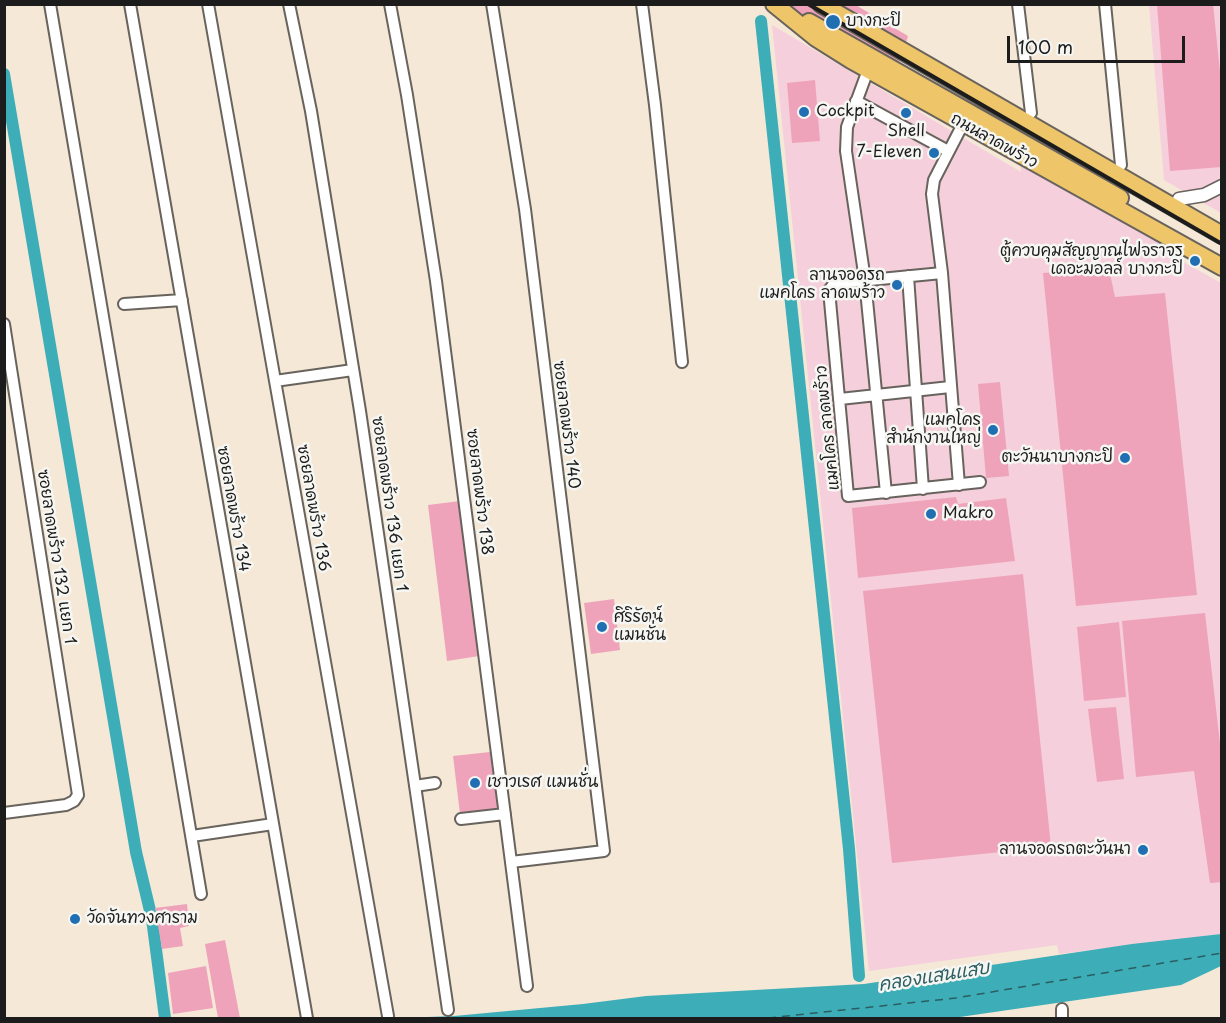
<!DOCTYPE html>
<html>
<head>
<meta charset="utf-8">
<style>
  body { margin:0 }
  #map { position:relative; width:1226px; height:1023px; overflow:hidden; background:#f5e8d7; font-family:"Playpen Sans",sans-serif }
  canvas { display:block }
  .frame { position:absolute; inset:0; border:6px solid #1c1c1c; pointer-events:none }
  .scale { position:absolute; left:1007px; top:36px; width:178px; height:27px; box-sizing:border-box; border:3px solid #1c1c1c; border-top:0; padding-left:8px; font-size:18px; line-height:21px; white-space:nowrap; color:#1c1c1c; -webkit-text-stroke:4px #f6f6f2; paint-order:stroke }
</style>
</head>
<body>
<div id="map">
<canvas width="1226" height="1023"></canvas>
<div class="frame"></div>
<div class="scale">100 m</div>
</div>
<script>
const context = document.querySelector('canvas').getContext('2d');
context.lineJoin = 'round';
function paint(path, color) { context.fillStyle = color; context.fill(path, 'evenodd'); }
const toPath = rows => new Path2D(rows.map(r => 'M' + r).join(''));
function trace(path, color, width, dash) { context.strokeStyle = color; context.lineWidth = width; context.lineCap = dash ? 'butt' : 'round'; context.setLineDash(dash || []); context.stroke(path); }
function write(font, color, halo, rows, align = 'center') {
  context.font = font + ' "Playpen Sans","Playpen Sans Thai",sans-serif'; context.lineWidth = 5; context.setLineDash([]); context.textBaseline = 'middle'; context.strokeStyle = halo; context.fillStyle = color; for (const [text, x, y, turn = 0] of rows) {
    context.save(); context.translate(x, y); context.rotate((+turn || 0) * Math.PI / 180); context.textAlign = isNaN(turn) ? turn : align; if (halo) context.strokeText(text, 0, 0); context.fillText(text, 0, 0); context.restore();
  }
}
paint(toPath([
  [1149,5,1221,5,1221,213,1164,180],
  [772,25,1021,172,1019,155,1178,243,1180,260,1221,283,1221,934,1059,954,1057,945,869,971]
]), '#f5cfdb');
paint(toPath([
  [1221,934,1221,966,1181,985,953,1018,400,1018,454,1016,583,1004,646,996,864,984,1132,944]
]), '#3daeb7');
trace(toPath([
  [761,21,849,849,859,976],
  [4,74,136,852,152,919,165,1018]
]), '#3daeb7', 12);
trace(toPath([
  [768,1018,956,998,1222,953]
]), '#2b5e62', 1.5, [8, 6]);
paint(toPath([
  [771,4,854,4,908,36,902,57,888,72],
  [1157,4,1213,4,1222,91,1222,167,1170,171],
  [815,80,820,141,792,143,787,83],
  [1092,264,1093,272,1109,269,1115,297,1165,293,1197,595,1076,606,1043,273,1076,271,1077,265],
  [1000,382,1009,476,986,478,978,384],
  [956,497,958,504,1006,498,1015,561,858,578,852,508],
  [460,501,479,656,447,661,428,505],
  [1023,574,1051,847,892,863,863,591],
  [614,599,620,650,591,654,584,603],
  [1205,613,1222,761,1222,882,1210,883,1194,771,1136,777,1122,621],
  [1119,622,1126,697,1084,701,1077,627],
  [1116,707,1124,779,1097,782,1088,709],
  [490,752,498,811,460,814,453,756],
  [187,904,189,926,180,928,183,946,162,949,155,908],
  [225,940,240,1018,218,1018,205,944],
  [206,966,213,1008,173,1014,168,973]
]), '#eea3bb');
const minor = toPath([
  [50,4,201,894],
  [130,4,307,1018],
  [208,4,388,1016],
  [289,4,311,111,360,411,448,1010],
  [390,4,407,95,436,281,527,986],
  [492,4,525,209,604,851,511,862],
  [642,4,655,105,682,362],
  [1018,4,1031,113],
  [1105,4,1121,165],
  [868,70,847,127,846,151,865,280,886,493],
  [856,101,948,151],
  [942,273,839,283,833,285,829,290,848,496,980,482],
  [908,276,923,489],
  [124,304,182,300],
  [4,324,78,795,74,801,66,805,4,813],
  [275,381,353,370],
  [840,399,950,387],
  [959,485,942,273,932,194,934,180,963,124],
  [415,786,435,783],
  [461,819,505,814],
  [192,836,273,824],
  [1062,1009,1062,1018]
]);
const tertiary = toPath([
  [1179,199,1204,195,1222,186]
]);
const primary = toPath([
  [774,4,816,38,851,60,1222,267],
  [821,4,1222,235],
  [809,22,1120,198]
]);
trace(minor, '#68635d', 14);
trace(tertiary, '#68635d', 15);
trace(primary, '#68635d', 20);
trace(minor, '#fff', 10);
trace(tertiary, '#fff', 12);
trace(primary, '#eec569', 16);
trace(toPath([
  [808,4,1222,244]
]), '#1c1c1c', 4);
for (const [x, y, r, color] of [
  [833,22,8,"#1f6fb2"],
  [804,112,6,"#1f6fb2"],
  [906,113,6,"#1f6fb2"],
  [934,153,6,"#1f6fb2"],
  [1195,261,6,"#1f6fb2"],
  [897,285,6,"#1f6fb2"],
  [993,430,6,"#1f6fb2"],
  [1125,458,6,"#1f6fb2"],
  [931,514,6,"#1f6fb2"],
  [602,627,6,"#1f6fb2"],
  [475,783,6,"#1f6fb2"],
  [1143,850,6,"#1f6fb2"],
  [75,919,6,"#1f6fb2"]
]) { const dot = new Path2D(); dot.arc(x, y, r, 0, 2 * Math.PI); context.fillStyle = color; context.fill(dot); trace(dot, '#f6f6f2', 2); }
write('16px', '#1c1c1c', '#f6f6f2', [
  ["บางกะปิ",846,22],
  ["Cockpit",816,112],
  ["Shell",906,132,"center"],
  ["7-Eleven",922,153,"right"],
  ["ตู้ควบคุมสัญญาณไฟจราจร",1183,252,"right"],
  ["เดอะมอลล์ บางกะปิ",1183,270,"right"],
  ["ลานจอดรถ",885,276,"right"],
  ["แมคโคร ลาดพร้าว",885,294,"right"],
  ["แมคโคร",981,421,"right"],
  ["สำนักงานใหญ่",981,439,"right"],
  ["ตะวันนาบางกะปิ",1113,458,"right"],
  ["Makro",943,514],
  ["ศิริรัตน์",614,618],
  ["แมนชั่น",614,636],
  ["เชาวเรศ แมนชั่น",487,783],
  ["ลานจอดรถตะวันนา",1131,850,"right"],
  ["วัดจันทวงศาราม",87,919]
], 'left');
write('16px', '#1c1c1c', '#f6f6f2', [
  ["ถนนลาดพร้าว",994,141,29],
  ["ซอยลาดพร้าว 140",566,425,83],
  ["แมคโคร ลาดพร้าว",828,428,-96],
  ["ซอยลาดพร้าว 138",479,492,83],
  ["ซอยลาดพร้าว 136 แยก 1",389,504,82],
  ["ซอยลาดพร้าว 136",313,508,80],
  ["ซอยลาดพร้าว 134",233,509,80],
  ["ซอยลาดพร้าว 132 แยก 1",56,557,81]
]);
write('italic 18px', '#2b5e62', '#f6f6f2', [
  ["คลองแสนแสบ",934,977,-9]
]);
</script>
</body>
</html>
